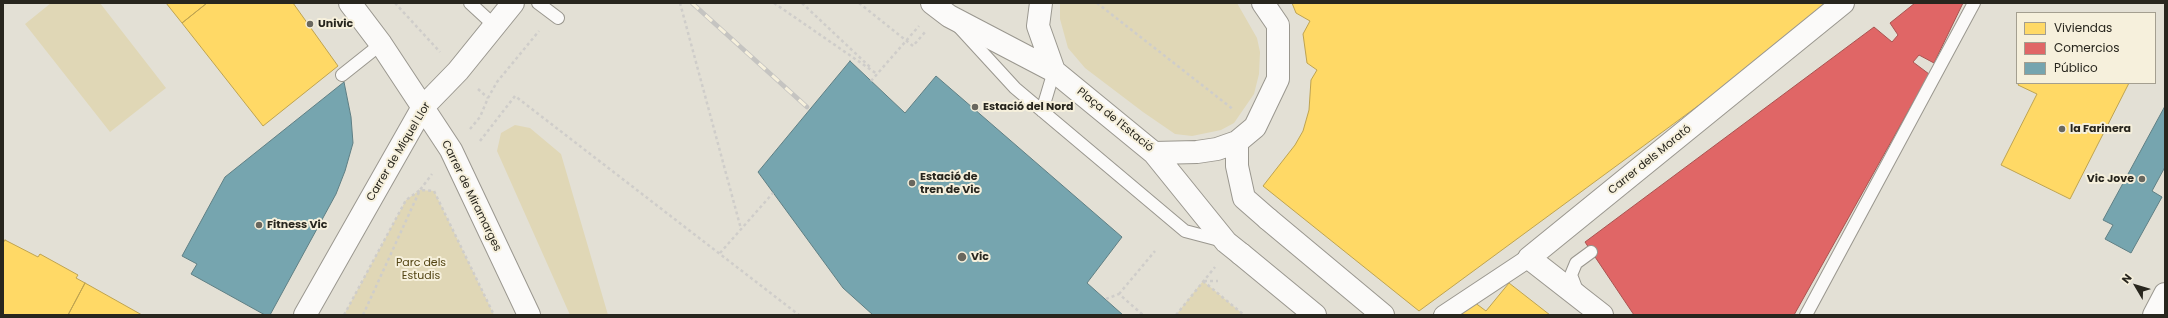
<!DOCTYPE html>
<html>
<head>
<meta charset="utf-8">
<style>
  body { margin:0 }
  #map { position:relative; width:2168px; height:318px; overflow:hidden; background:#e3e0d5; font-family:Poppins,sans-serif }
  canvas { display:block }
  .frame { position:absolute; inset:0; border:4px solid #28261e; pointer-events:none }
  .legend { position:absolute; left:2016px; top:12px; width:140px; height:72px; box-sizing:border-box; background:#f6f0dc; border:1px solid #a49f90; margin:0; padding:5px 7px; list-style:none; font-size:12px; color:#28261e }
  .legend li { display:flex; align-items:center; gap:8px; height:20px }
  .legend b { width:20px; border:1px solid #a49f90 }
  .north { position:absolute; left:2116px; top:266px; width:40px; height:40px; -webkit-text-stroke:3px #f6f0dc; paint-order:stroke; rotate:308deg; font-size:11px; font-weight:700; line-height:16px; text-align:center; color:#28261e }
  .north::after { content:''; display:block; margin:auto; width:14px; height:18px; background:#28261e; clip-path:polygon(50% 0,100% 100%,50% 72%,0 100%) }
</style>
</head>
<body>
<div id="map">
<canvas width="2168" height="318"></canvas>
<div class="frame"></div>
<ul class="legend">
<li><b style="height:11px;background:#ffd966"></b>Viviendas</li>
<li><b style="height:11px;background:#e06666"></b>Comercios</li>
<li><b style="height:11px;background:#76a5af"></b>Público</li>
</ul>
<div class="north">N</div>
</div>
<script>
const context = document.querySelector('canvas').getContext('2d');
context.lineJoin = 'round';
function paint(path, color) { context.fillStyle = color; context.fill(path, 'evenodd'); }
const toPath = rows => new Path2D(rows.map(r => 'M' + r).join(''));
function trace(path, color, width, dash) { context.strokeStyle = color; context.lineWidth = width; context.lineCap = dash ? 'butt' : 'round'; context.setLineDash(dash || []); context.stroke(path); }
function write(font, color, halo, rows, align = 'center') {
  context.font = font + ' Poppins,sans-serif'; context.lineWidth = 4; context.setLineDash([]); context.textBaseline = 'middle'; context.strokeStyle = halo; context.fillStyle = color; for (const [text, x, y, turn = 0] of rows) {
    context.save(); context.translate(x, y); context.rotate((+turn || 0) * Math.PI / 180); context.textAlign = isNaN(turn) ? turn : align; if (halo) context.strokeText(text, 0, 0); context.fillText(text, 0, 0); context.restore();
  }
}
paint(toPath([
  [51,3,100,3,166,88,110,132,25,24],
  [1060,3,1237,3,1257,38,1260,52,1259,74,1254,94,1234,123,1221,130,1192,136,1175,134,1143,112,1085,68,1068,48,1060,19],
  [515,125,530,128,561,154,608,315,570,315,497,151,501,133],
  [420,190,434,191,494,315,344,315,406,200],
  [1203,281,1244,315,1176,315]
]), '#e0d7b6');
const homes = toPath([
  [166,3,207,3,182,23,166,3],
  [207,3,293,3,338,66,263,126,182,23,207,3],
  [1292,3,1832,3,1827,11,1419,311,1263,186,1295,145,1303,131,1309,110,1311,80,1317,70,1307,63,1303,34,1310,21,1296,13,1292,3],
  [2019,83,2129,83,2070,199,2001,165,2037,94,2018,85,2019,83],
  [5,240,38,257,40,254,78,275,76,278,85,283,68,315,3,315,3,243,5,240],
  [85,283,142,315,68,315,85,283],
  [1509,283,1550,315,1457,315,1470,299,1486,311,1509,283]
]);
paint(homes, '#ffd966');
trace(homes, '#bea350', 1);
const shops = toPath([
  [1915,3,1963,3,1934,63,1919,55,1913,62,1929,74,1794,315,1634,315,1585,242,1874,27,1892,42,1898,35,1890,23,1915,3]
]);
paint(shops, '#e06666');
trace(shops, '#a95350', 1);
const public = toPath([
  [850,61,905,113,936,76,1122,237,1087,283,1123,315,873,315,843,288,758,172,850,61],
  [344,82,351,117,353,143,345,171,336,194,270,315,265,315,191,274,197,264,182,256,225,177,344,82],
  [2165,106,2165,167,2152,191,2162,197,2131,253,2105,239,2113,225,2103,220,2165,106]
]);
paint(public, '#76a5af');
trace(public, '#5f7f84', 1);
const service = toPath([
  [470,3,495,26],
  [538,3,558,18],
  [959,27,1015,88,1185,231,1223,241],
  [342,75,381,44],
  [1042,111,1054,71],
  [1580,292,1576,288,1571,275,1576,263,1591,252],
  [1806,315,1974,3]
]);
const pedestrian = toPath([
  [1443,315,1529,258]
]);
const minor = toPath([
  [350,3,381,44,451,150,529,315],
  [932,3,949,16,1054,71,1154,153,1226,242,1241,254],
  [1041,3,1038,26,1054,71],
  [1237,142,1237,166,1244,198,1268,219],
  [1154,153,1197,152,1217,149,1237,142,1255,127,1278,79,1278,25,1263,3],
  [305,315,423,107,458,71,513,3],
  [1602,315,1529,258,1843,3],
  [2154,315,2165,294]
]);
const tertiary = toPath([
  [1268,219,1383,315],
  [1241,254,1315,315]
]);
trace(service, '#9a978f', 14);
trace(pedestrian, '#9a978f', 20);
trace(minor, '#9a978f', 24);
trace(tertiary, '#9a978f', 24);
trace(toPath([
  [395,3,440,52],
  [680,3,741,229],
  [774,3,877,74],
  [802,3,871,68],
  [859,3,913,46,926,31],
  [1097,3,1234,110],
  [871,81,919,26],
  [478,89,488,98],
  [470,129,480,117,488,98,497,82,539,31],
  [480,141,515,96,799,315],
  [720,253,773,193],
  [1203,281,1244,315],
  [1204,281,1218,281],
  [1119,294,1155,251],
  [1106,299,1119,294,1143,315],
  [344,315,406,200,420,190,434,191,494,315],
  [363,315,420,190,432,174],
  [1176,315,1215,267]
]), '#cfcdca', 2.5, [3, 3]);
trace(service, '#fbfaf9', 12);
trace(pedestrian, '#fbfaf9', 18);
trace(minor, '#fbfaf9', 22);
trace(tertiary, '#fbfaf9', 22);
const rail = toPath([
  [692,3,807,107]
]);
trace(rail, '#c5c4c1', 4.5);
trace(rail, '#f6f0dc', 3, [9]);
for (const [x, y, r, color] of [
  [310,24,4,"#69675e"],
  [975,107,4,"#69675e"],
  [2062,129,4,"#69675e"],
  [2142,179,4,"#69675e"],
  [912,183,4,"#69675e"],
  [259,225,4,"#69675e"],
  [962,257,5,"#69675e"]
]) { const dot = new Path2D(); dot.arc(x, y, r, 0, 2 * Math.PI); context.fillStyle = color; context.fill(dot); trace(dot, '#f6f0dc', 1.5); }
write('bold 11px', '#28261e', '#f6f0dc', [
  ["Univic",318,24],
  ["Estació del Nord",983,107],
  ["la Farinera",2070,129],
  ["Estació de",920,177],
  ["tren de Vic",920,190],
  ["Vic Jove",2134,179,"right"],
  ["Fitness Vic",267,225],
  ["Vic",971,257]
], 'left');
write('11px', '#28261e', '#f6f0dc', [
  ["Plaça de l'Estació",1115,120,39],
  ["Carrer de Miquel Llor",399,152,-59],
  ["Carrer dels Morató",1650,160,-39],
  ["Carrer de Miramarges",471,196,64]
]);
write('11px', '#534514', '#f6f0dc', [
  ["Parc dels",421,263],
  ["Estudis",421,276]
]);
</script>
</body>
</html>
